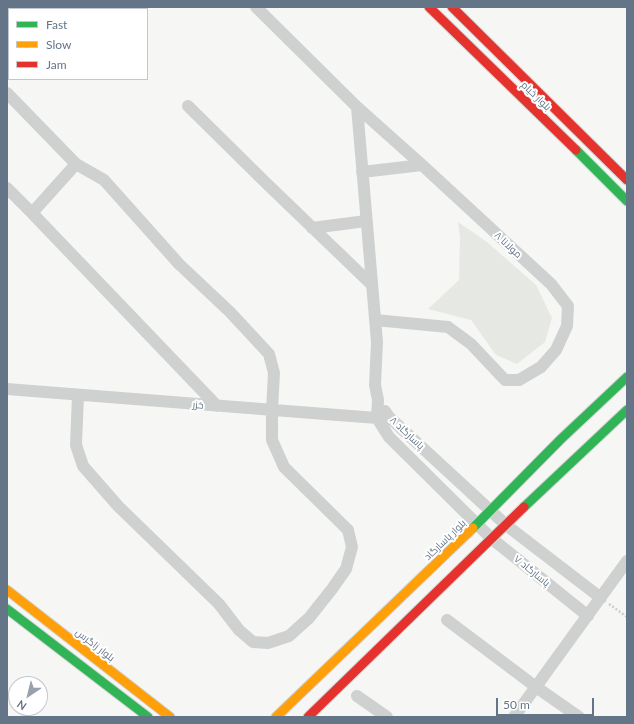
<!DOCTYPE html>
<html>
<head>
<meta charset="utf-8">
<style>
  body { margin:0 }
  #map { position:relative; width:634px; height:724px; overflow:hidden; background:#f6f6f5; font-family:Lato,sans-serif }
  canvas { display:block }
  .frame { position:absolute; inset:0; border:8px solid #647587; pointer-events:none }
  .legend { position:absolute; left:8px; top:8px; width:140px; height:72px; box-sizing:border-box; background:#fff; border:1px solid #c1c8cf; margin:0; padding:5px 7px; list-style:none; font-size:12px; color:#647587 }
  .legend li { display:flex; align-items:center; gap:8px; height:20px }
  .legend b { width:20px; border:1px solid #c1c8cf }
  .north { position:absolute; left:8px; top:676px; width:40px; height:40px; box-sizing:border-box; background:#fff; border:1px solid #c1c8cf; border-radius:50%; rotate:215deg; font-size:11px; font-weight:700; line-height:16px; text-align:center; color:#647587 }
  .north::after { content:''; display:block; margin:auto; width:14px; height:18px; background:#97a2ae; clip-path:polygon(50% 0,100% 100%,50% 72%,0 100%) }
  .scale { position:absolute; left:496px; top:698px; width:98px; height:18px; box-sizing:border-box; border:2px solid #647587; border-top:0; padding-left:5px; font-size:12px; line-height:14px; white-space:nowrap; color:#647587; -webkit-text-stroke:3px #fff; paint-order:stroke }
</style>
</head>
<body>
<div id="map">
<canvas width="634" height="724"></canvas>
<div class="frame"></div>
<ul class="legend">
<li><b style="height:5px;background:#30b455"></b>Fast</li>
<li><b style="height:5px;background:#ff9f0a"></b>Slow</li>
<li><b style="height:5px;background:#e5322d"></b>Jam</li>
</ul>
<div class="north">N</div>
<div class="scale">50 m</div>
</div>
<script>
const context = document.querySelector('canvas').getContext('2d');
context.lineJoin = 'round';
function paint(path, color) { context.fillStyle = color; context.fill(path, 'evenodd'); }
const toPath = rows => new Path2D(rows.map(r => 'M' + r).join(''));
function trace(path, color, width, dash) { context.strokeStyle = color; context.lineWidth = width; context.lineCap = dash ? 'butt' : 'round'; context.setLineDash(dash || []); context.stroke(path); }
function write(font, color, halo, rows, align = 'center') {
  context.font = font + ' Lato,Cairo,sans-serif'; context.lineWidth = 4; context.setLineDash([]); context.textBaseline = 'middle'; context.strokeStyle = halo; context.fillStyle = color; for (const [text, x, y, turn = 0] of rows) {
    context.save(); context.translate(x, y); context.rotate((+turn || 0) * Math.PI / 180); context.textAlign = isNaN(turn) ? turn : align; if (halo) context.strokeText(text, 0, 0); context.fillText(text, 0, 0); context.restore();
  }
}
paint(toPath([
  [458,222,487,242,536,285,552,318,545,342,517,364,496,355,471,320,428,309,459,280,460,238]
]), '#e6e9e3');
const fast = toPath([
  [576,150,627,201],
  [524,507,627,410],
  [473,528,561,439,627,377],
  [7,609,148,717]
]);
const slow = toPath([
  [7,590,170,717],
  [276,717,473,528]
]);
const jam = toPath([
  [429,7,576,150],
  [452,7,627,180],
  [308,717,524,507]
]);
trace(fast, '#d1d3d4', 11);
trace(slow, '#d1d3d4', 11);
trace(jam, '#d1d3d4', 11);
trace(toPath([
  [609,604,627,617]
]), '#cccdce', 2.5, [2, 2]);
trace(toPath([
  [89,7,91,9],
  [256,7,357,107,422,165,551,284,568,306,567,326,556,350,541,367,519,380,505,380,471,344,448,327,375,320],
  [7,93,76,164,104,180,179,264,230,312,269,354,274,373,272,410,272,440,284,467,348,530,352,547,346,569,332,589,309,618,289,636,268,643,253,642,239,630,219,604,118,506,83,466,76,445,78,395],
  [188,106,265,182,371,284],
  [357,107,377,342,375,385,378,400,377,418,389,437,491,538,588,616],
  [76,164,32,213,217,406],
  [362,172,422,165],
  [7,188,32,213],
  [312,228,366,221],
  [7,389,325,414,377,418,389,417],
  [385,411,389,417,506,525,601,598],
  [447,620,536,687,579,717],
  [357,696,387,717],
  [514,717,627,561]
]), '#cfd1d1', 12);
trace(fast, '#30b455', 9);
trace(slow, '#ff9f0a', 9);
trace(jam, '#e5322d', 9);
write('10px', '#647587', '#fff', [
  ["بلوار خیام",536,96,44],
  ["مولانا ۸",508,245,43],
  ["خزر",198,405,5],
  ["پاسارگاد ۸",407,433,43],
  ["بلوار پاسارگاد",445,540,-44],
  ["پاسارگاد ۷",532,571,39],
  ["بلوار زاگرس",95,645,38]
]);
</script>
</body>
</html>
